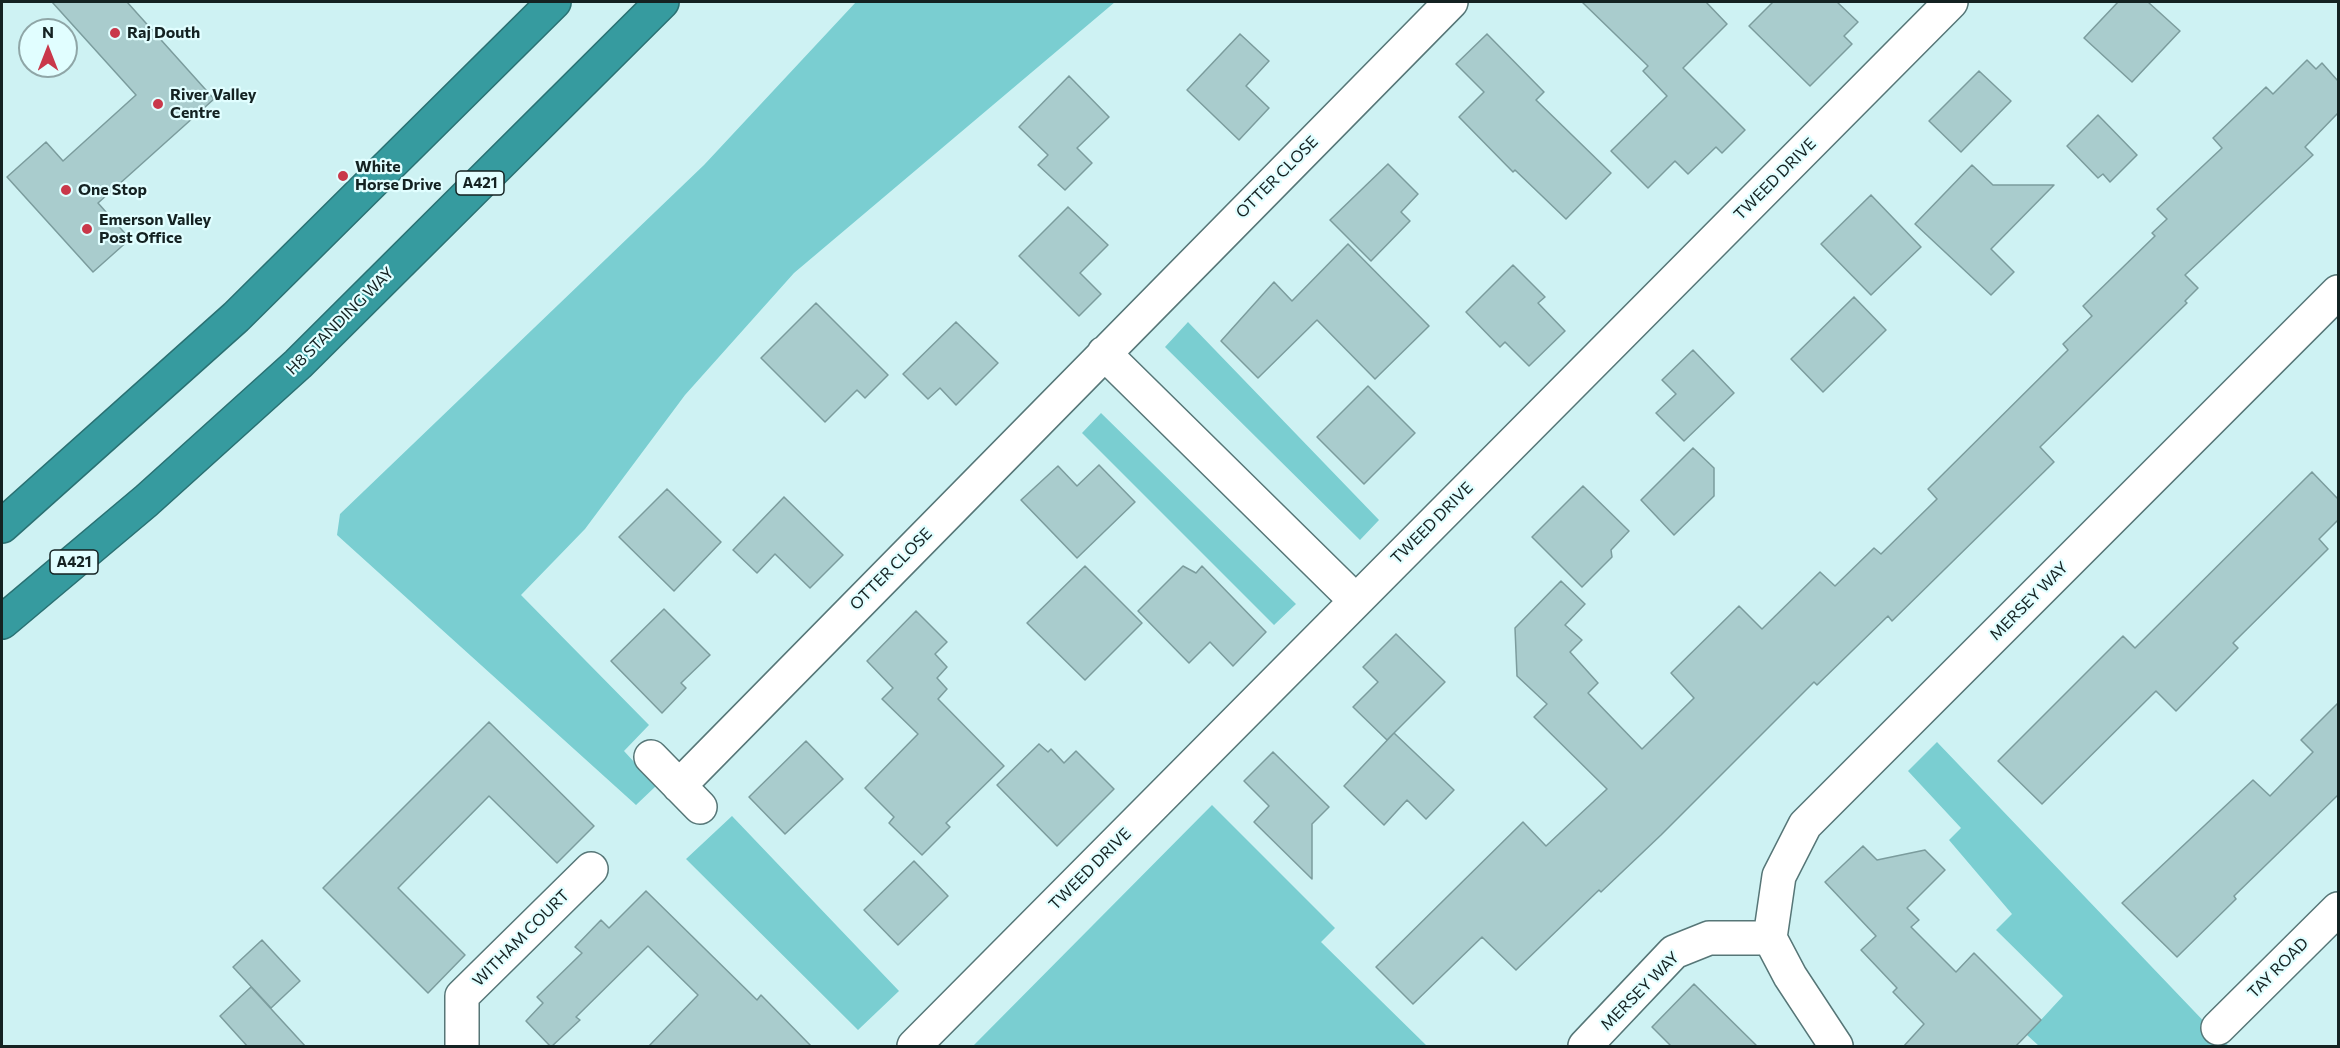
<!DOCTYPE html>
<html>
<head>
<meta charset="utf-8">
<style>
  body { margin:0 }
  #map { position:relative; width:2340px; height:1048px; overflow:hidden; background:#cef2f3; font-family:Commissioner,sans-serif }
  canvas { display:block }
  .frame { position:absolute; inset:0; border:3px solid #142222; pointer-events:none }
  .north { position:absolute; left:18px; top:18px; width:60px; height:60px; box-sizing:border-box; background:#e1feff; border:2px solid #8fa6a7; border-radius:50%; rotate:0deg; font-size:16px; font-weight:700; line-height:24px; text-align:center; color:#142222 }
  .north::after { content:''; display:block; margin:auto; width:21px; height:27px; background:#c9384a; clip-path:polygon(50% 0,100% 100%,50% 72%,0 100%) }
</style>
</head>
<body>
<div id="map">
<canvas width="2340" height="1048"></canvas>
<div class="frame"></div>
<div class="north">N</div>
</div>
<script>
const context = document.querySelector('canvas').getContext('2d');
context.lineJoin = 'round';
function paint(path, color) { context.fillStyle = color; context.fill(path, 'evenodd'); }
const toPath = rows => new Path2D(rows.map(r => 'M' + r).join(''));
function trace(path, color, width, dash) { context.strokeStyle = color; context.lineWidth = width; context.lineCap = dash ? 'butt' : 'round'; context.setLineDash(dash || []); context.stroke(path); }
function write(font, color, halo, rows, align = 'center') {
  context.font = font + ' Commissioner,sans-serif'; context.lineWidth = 4.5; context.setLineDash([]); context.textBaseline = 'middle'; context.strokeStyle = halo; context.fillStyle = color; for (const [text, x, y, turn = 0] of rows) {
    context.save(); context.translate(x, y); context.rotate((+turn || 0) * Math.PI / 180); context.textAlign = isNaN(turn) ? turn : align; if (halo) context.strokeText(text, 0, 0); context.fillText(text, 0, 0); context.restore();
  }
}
paint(toPath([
  [856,2,1115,2,794,273,685,395,585,529,521,595,649,725,624,751,656,786,636,805,337,535,340,514,704,165],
  [1188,322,1379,520,1360,540,1165,347],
  [1101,413,1296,604,1274,625,1082,433],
  [1937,742,2214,1032,2229,1046,2039,1046,2027,1035,2063,996,1996,930,2012,914,1949,840,1961,828,1908,771],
  [1212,805,1335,928,1321,942,1427,1046,973,1046],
  [732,816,899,991,858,1030,686,859]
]), '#7aced1');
const building = toPath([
  [52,2,127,2,214,99,98,203,130,239,93,272,7,177,46,142,63,161,136,95,52,2],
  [1582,2,1706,2,1727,24,1683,68,1745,130,1722,153,1716,147,1688,174,1675,161,1648,188,1611,151,1667,96,1643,71,1648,66,1582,2],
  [1773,2,1837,2,1858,22,1844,36,1852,44,1810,86,1749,26,1773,2],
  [2118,2,2148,2,2180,31,2132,82,2084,38,2118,2],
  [1240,34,1269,61,1246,86,1269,108,1239,140,1187,90,1240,34],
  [1487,34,1544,92,1536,100,1611,173,1566,219,1515,170,1513,172,1459,117,1484,92,1456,64,1487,34],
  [2307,60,2316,69,2322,63,2338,81,2338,113,2305,147,2313,155,2185,275,2198,288,2185,301,2187,303,2040,447,2054,462,1892,621,1888,616,1817,685,1814,682,1661,835,1601,892,1599,890,1516,970,1482,937,1413,1004,1376,967,1523,822,1546,846,1607,789,1534,717,1547,704,1517,676,1515,628,1561,581,1585,604,1565,625,1582,640,1570,652,1598,683,1588,693,1642,749,1694,698,1671,673,1739,606,1762,629,1820,572,1835,586,1874,548,1881,554,1937,499,1928,489,2068,350,2063,344,2092,316,2083,306,2155,236,2152,233,2167,219,2157,209,2222,148,2213,138,2266,87,2273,94,2307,60],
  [1979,71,2011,101,1961,152,1929,121,1979,71],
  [1069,76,1109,117,1077,148,1092,163,1065,190,1038,165,1048,155,1019,127,1069,76],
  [2098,115,2137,155,2110,182,2103,174,2098,178,2067,146,2098,115],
  [1388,164,1418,194,1401,212,1410,221,1371,261,1330,220,1388,164],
  [1972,165,1993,185,2054,185,1991,249,2014,272,1991,295,1915,224,1972,165],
  [1871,195,1921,247,1871,295,1821,244,1871,195],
  [1068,207,1108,245,1080,273,1101,294,1079,316,1019,256,1068,207],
  [1348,244,1429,326,1375,379,1317,320,1258,378,1221,341,1274,282,1292,301,1348,244],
  [1513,265,1545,297,1538,303,1565,331,1529,366,1505,342,1500,347,1466,312,1513,265],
  [1854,297,1886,330,1823,392,1791,359,1854,297],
  [816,303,888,375,865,398,857,390,825,422,761,358,816,303],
  [956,322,998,363,956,405,940,388,928,399,903,374,956,322],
  [1693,350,1734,393,1684,441,1656,413,1676,394,1662,380,1693,350],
  [1368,386,1415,433,1364,484,1317,437,1368,386],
  [1693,448,1714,468,1714,496,1674,535,1641,500,1693,448],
  [1099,465,1135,502,1077,558,1021,500,1058,466,1077,486,1099,465],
  [2312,472,2338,499,2338,520,2319,539,2328,549,2233,643,2238,648,2176,711,2156,691,2042,804,1998,761,2123,636,2135,648,2312,472],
  [1583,486,1629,531,1611,550,1612,557,1582,587,1532,537,1583,486],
  [667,489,721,542,674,591,619,537,667,489],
  [784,497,843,555,810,588,775,554,757,573,733,550,784,497],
  [1085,566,1142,623,1085,680,1027,623,1085,566],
  [1183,566,1196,573,1202,566,1266,632,1233,666,1210,642,1189,663,1138,611,1183,566],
  [664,609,710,655,681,683,686,688,662,713,611,661,664,609],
  [916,611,947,642,935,654,947,667,937,678,947,689,938,699,1004,766,946,823,950,827,922,855,889,823,894,817,865,788,918,734,882,699,893,688,867,661,916,611],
  [1396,634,1445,682,1387,740,1353,707,1378,682,1363,667,1396,634],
  [2338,703,2338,795,2234,896,2236,899,2177,957,2122,903,2253,780,2270,796,2313,752,2301,740,2338,703],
  [489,722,594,826,557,863,489,796,398,888,465,955,428,993,323,888,489,722],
  [1394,733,1454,790,1426,819,1407,800,1384,825,1344,786,1394,733],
  [806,741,843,779,785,834,749,797,806,741],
  [1039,744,1048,752,1051,749,1064,763,1076,751,1114,789,1057,846,997,785,1039,744],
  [1273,752,1329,807,1312,824,1312,879,1254,822,1269,806,1244,781,1273,752],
  [1863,846,1877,860,1925,850,1945,870,1907,908,1919,920,1911,927,1956,972,1974,953,2041,1020,2015,1047,1903,1047,1924,1024,1893,992,1897,988,1861,950,1876,936,1825,882,1863,846],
  [914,861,948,896,898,945,864,910,914,861],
  [646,891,757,1000,761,995,812,1047,648,1047,698,995,648,946,576,1017,580,1020,551,1047,526,1021,543,1003,537,997,582,953,575,947,601,920,609,928,646,891],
  [262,940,300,981,271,1008,233,967,262,940],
  [1694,984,1758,1047,1672,1047,1652,1027,1694,984],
  [251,987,306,1047,248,1047,220,1016,251,987]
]);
paint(building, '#a9cccd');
trace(building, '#7b9c9d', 1.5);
const minor = toPath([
  [1104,353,1355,600],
  [651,757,700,807],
  [679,786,1451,2],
  [2218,1028,2338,909],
  [462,1046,462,996,591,869],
  [914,1046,1951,2],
  [1585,1046,1674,952,1709,938,1770,938],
  [1836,1046,1790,976,1770,938,1779,876,1805,825,2338,292]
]);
const highway = toPath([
  [2,526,236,317,554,2],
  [2,622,146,501,298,364,662,2]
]);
trace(minor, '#567677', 36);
trace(highway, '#2a7173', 36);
trace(minor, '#fff', 33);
trace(highway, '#369b9f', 33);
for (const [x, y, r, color] of [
  [115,33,6,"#c9384a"],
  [158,104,6,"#c9384a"],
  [343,176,6,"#c9384a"],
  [66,190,6,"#c9384a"],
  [87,229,6,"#c9384a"]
]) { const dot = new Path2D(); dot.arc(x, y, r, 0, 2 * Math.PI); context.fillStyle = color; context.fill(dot); trace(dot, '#e1feff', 2); }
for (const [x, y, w] of [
  [480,183,48],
  [74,562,48]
]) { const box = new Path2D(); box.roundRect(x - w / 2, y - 12, w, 24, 4.5); context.fillStyle = '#e1feff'; context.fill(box); trace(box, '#142222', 1.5); }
write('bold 15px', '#142222', null, [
  ["A421",480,183],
  ["A421",74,562]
]);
write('bold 16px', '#142222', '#e1feff', [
  ["Raj Douth",127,33],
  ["River Valley",170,95],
  ["Centre",170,113],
  ["White",355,167],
  ["Horse Drive",355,185],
  ["One Stop",78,190],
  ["Emerson Valley",99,220],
  ["Post Office",99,238]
], 'left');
write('16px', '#142222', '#e1feff', [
  ["OTTER CLOSE",1277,177,-45],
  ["TWEED DRIVE",1775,179,-45],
  ["H8 STANDING WAY",340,321,-45],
  ["TWEED DRIVE",1432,523,-45],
  ["OTTER CLOSE",891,569,-45],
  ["MERSEY WAY",2029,601,-45],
  ["TWEED DRIVE",1090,869,-45],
  ["WITHAM COURT",521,938,-45],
  ["TAY ROAD",2278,968,-45],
  ["MERSEY WAY",1640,991,-45]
]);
</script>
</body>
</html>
